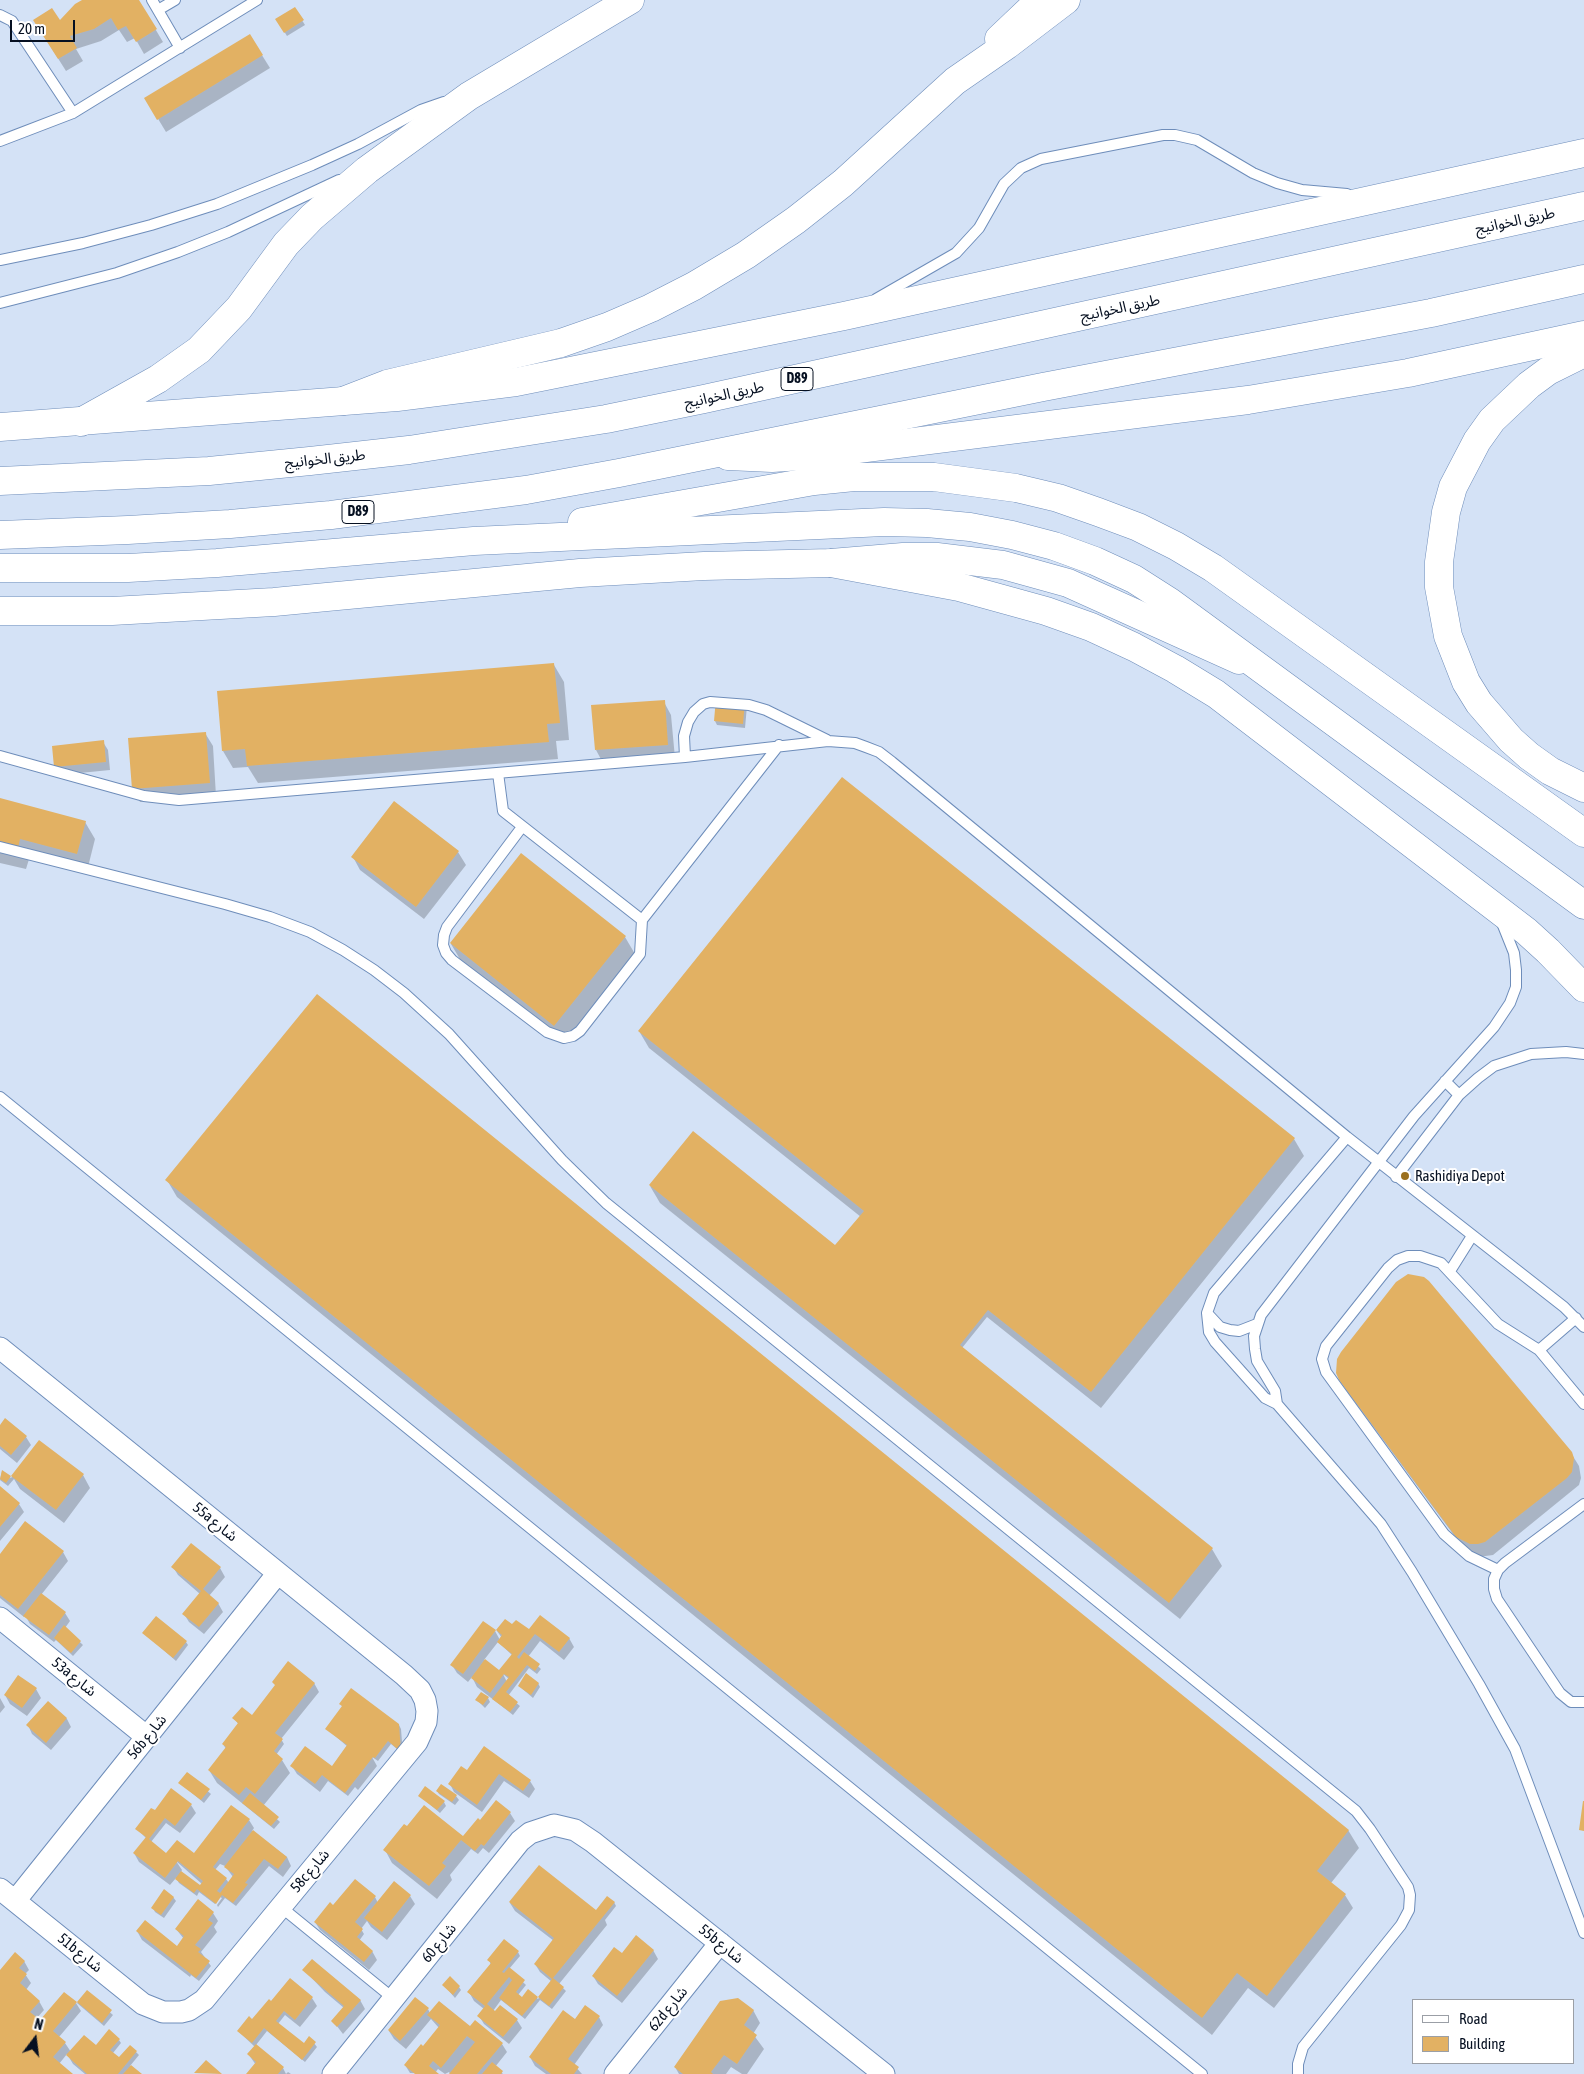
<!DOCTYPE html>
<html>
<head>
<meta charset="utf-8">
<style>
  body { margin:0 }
  #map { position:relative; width:1584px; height:2074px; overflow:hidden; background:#d4e2f6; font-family:"Asap Condensed",sans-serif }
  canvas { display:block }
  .legend { position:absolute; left:1412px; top:1999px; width:162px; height:65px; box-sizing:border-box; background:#fff; border:1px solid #9b9fa6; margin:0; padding:6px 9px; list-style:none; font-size:15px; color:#061021 }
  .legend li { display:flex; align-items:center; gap:10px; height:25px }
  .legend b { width:25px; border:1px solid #9b9fa6 }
  .north { position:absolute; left:10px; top:2014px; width:50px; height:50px; -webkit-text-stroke:4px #fff; paint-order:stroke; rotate:15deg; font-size:14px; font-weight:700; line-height:20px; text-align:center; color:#061021 }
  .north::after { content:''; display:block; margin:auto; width:18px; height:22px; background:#061021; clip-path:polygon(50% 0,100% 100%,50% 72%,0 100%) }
  .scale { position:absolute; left:10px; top:20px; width:65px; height:22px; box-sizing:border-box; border:2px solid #061021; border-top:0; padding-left:6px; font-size:15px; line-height:18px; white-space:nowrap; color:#061021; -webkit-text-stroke:4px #fff; paint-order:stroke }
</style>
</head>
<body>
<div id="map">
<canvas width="1584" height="2074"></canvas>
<ul class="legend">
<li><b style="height:6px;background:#fff"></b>Road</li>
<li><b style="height:14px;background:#e2b163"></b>Building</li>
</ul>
<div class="north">N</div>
<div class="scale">20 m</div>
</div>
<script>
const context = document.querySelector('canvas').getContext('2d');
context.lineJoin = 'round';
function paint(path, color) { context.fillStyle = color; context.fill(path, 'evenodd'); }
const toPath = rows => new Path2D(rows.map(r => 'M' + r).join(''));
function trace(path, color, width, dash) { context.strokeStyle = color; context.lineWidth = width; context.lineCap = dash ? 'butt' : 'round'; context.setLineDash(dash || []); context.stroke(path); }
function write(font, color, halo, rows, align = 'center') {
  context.font = font + ' "Asap Condensed","Noto Sans Arabic",sans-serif'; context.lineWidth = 4; context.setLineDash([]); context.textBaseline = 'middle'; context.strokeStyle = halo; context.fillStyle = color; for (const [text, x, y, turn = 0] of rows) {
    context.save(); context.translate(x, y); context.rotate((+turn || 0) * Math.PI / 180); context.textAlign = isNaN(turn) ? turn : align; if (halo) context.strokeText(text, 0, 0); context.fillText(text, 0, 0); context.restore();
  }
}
paint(toPath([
  [85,0,138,0,163,42,144,54,135,38,127,42,119,30,101,41,76,49,83,61,66,71,42,33,60,22],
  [295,9,305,25,287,36,277,20],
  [250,36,270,68,166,132,146,99],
  [554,665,564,682,569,740,556,741,558,759,258,783,248,767,233,768,223,751,219,692],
  [717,700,747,706,745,728,717,725,715,721],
  [664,702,671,715,675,758,603,763,596,750],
  [205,733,213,746,216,796,140,802,133,789],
  [103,742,108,750,110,770,60,775,55,766],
  [0,800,85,822,95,839,87,871,30,856,26,869,0,863],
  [458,852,466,865,424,919,360,870,353,857],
  [625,937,635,954,565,1043,461,961,451,944],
  [639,1031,1294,1139,1304,1156,1101,1408,987,1317,962,1348,1212,1549,1222,1566,1180,1619,660,1203,650,1186,839,1250,861,1217,649,1048],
  [167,1180,1348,1830,1359,1848,1331,1883,1345,1895,1353,1908,1274,2008,1248,1988,1212,2035,177,1197],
  [1340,1379,1571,1453,1579,1466,1581,1478,1579,1485,1493,1555,1478,1557,1465,1550,1348,1393],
  [0,1427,26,1437,31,1445,17,1463,0,1449],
  [39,1441,83,1475,90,1488,64,1523,20,1489,14,1479,8,1486,0,1480,2,1471,11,1478],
  [0,1488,19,1504,24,1512,0,1541],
  [26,1523,63,1552,68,1561,41,1595,65,1613,70,1621,65,1628,83,1645,73,1656,56,1640,54,1642,30,1624,25,1615,24,1617,0,1598,0,1555],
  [191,1545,220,1568,225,1577,209,1596,218,1603,223,1612,204,1634,189,1622,184,1614,200,1594,178,1575,173,1567],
  [513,1626,569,1638,574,1647,564,1660,540,1641,528,1657,541,1669,537,1674,529,1668,508,1696,520,1706,513,1715,477,1687,472,1677,468,1682,457,1673,452,1665,495,1631,500,1640,502,1638,497,1631],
  [498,1642,512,1655,500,1672,484,1660],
  [503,1674,509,1679,507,1682],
  [144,1633,186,1642,188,1645,176,1661],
  [314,1683,319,1692,281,1739,284,1744,276,1755,282,1760,290,1773,263,1806,280,1822,274,1829,217,1783,209,1770,226,1749,223,1744,239,1725,234,1718,256,1720],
  [538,1683,540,1687,533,1698,519,1686],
  [36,1689,41,1698,27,1716,10,1704,5,1695],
  [0,1698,5,1707,0,1713],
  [488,1698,490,1702,485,1708,477,1700],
  [48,1703,67,1719,71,1727,51,1750,32,1734,28,1725],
  [341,1704,399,1725,401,1729,403,1754,391,1744,378,1761,372,1757,377,1766,358,1790,355,1787,348,1796,328,1781,320,1792,297,1774,292,1766,332,1768,348,1747,327,1729,343,1708],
  [484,1748,530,1781,535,1789,529,1798,504,1781,482,1812,454,1792,450,1784,467,1772],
  [187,1773,211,1794,204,1803,180,1783],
  [441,1785,456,1796,459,1800,455,1805,439,1794,437,1791],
  [420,1796,444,1802,446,1806,440,1813],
  [191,1805,196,1813,180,1833,166,1823,151,1842,170,1857,194,1855,249,1820,254,1828,252,1831,287,1857,291,1866,283,1877,269,1866,236,1906,225,1898,218,1907,217,1905,222,1898,220,1897,215,1904,199,1892,197,1896,179,1883,176,1878,170,1885,139,1862,134,1853,146,1838,137,1829,159,1815],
  [176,1861,202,1884,200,1887,181,1872,182,1870],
  [220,1864,225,1866,233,1877,229,1883,226,1879,215,1870],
  [510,1813,515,1821,489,1853,483,1848,478,1854,471,1849,450,1875,452,1880,437,1899,392,1863,385,1850,463,1837,480,1822],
  [410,1896,415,1904,387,1940,371,1927,367,1921,361,1929,364,1934,359,1941,372,1951,377,1960,369,1970,320,1930,315,1922,334,1907,375,1897,378,1903],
  [173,1897,176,1901,164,1918,155,1912,153,1908],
  [198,1901,213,1913,218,1921,214,1927,217,1932,201,1952,211,1966,199,1981,191,1975,190,1977,142,1940,137,1931,177,1947,184,1939,176,1929],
  [614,1902,616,1906,605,1920,607,1925,559,1984,566,1991,552,2009,540,2000,525,2019,501,2000,493,2011,517,2020,522,2028,509,2044,484,2024,479,2016,484,2009,474,2001,469,1992,491,1965,489,1960,518,1952,520,1956,509,1969,526,1985,518,1995,522,1999,528,1991,538,1999,552,1982,540,1972,535,1964,554,1941,515,1911,510,1903,596,1911],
  [653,1950,658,1959,622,2003,598,1984,593,1976,622,1955],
  [24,1961,29,1970,25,1974,31,1983,26,1990,39,2001,44,2010,36,2019,40,2022,76,2003,81,2011,59,2037,65,2043,71,2052,100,2050,119,2040,121,2043,113,2053,119,2059,130,2046,139,2055,130,2066,140,2074,85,2074,73,2064,67,2054,59,2064,71,2074,0,2074,0,1972],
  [304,1970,360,2000,365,2009,343,2034,333,2021,344,2008,325,1992],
  [290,1980,312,1998,317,2006,300,2027,285,2015,278,2024,304,2045,310,2038,317,2047,305,2062,267,2031,256,2045,283,2068,286,2074,288,2072,291,2074,248,2074,256,2065,249,2055,255,2047,238,2031,276,2006],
  [444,1985,459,1987,461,1990,455,1998],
  [87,1992,113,2015,104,2026,77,2003],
  [428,2009,430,2013,470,2028,502,2044,507,2052,495,2067,503,2074,450,2074,449,2072,445,2074,438,2069,435,2073,437,2074,410,2073,405,2065,423,2048,439,2028,431,2019,406,2049,394,2039,389,2031],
  [753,2010,760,2023,753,2034,764,2049,747,2074,742,2074,731,2067,726,2074,679,2074,675,2067],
  [599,2017,603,2025,574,2065,582,2074,546,2074,535,2066,530,2057]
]), '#0003');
paint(toPath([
  [82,0,139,0,157,29,136,42,126,26,118,30,111,18,94,29,70,36,77,48,58,59,33,20,52,8,60,20,75,4],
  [295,7,304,20,284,33,275,19],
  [250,34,263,55,157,120,144,98],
  [554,663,560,723,547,724,549,742,247,766,245,749,222,751,217,691],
  [716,698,745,701,743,724,714,721],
  [665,700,668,745,595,750,591,705],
  [206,732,210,783,132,789,128,738],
  [104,740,106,762,54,767,52,746],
  [842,777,1295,1138,1091,1392,988,1310,960,1345,1213,1548,1169,1603,649,1185,693,1131,835,1245,864,1211,638,1031],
  [0,798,86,821,77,854,20,839,17,853,0,848],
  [394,801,459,851,416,907,351,857],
  [521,853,626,936,554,1026,450,943],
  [317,994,1349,1830,1317,1871,1346,1894,1267,1996,1237,1973,1202,2018,165,1180],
  [1408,1274,1424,1277,1429,1281,1572,1452,1574,1458,1572,1472,1567,1478,1485,1542,1478,1544,1470,1544,1456,1537,1339,1380,1336,1373,1337,1359,1341,1352,1396,1282],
  [5,1418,27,1436,11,1455,0,1446,0,1425],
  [39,1440,84,1474,56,1510,11,1476],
  [2,1470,11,1476,6,1483,0,1479],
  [0,1486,20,1503,0,1527],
  [25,1521,64,1551,18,1609,0,1595,0,1554],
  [191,1543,221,1567,203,1589,219,1603,199,1627,182,1614,201,1591,171,1567],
  [41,1593,66,1612,49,1635,23,1616],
  [540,1615,570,1638,559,1652,535,1634,517,1657,519,1659,524,1652,540,1664,535,1671,527,1665,506,1692,518,1702,510,1712,492,1699,509,1677,504,1674,490,1693,471,1678,485,1659,499,1670,512,1654,497,1642,502,1635,496,1630,505,1619,512,1624,516,1620,529,1629],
  [156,1616,187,1641,173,1658,142,1633],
  [483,1621,496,1630,463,1674,450,1665],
  [64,1625,81,1641,71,1653,54,1638],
  [288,1661,315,1683,275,1733,283,1739,274,1751,283,1759,255,1794,246,1787,239,1795,208,1770,226,1747,222,1744,238,1723,232,1718,242,1707,252,1715,275,1685,272,1682],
  [526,1673,539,1683,531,1695,518,1686],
  [18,1675,37,1688,22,1708,4,1695],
  [351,1688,399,1724,401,1752,388,1741,375,1758,373,1757,345,1793,322,1775,315,1784,290,1766,305,1746,332,1766,347,1745,325,1729,342,1706,339,1704],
  [481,1692,489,1697,483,1705,475,1700],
  [48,1701,67,1718,46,1743,26,1725],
  [484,1746,531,1780,523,1791,499,1774,477,1805,448,1784,461,1766,467,1770],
  [187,1772,210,1789,201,1800,178,1783],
  [441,1784,457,1795,452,1802,436,1791],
  [425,1786,445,1801,437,1810,418,1796],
  [171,1788,192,1804,175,1826,165,1818,149,1839,166,1853,177,1840,194,1853,231,1805,250,1819,213,1867,227,1878,217,1891,220,1893,234,1874,224,1867,253,1830,287,1857,278,1869,264,1859,245,1883,248,1884,233,1903,222,1895,216,1904,197,1889,194,1893,175,1879,181,1871,200,1885,203,1881,178,1861,165,1878,133,1853,146,1837,135,1829,151,1808,155,1810],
  [250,1793,279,1817,271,1826,242,1803],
  [496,1800,511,1812,484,1846,481,1844,475,1851,461,1840,442,1863,446,1866,429,1886,383,1850,404,1824,407,1826,424,1805,463,1836,478,1818,480,1820],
  [1583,1801,1584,1801,1584,1831,1579,1830],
  [539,1865,596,1910,607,1896,615,1902,553,1978,564,1987,549,2006,538,1997,552,1979,534,1964,554,1938,509,1902],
  [355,1879,376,1896,355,1922,363,1929,357,1937,373,1951,364,1962,314,1922,330,1902,333,1905],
  [394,1881,411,1895,382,1932,364,1918],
  [164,1889,174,1897,161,1915,151,1908],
  [198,1899,214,1912,208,1920,213,1923,195,1945,201,1949,198,1952,210,1961,196,1978,136,1931,145,1920,177,1946,184,1936,175,1929],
  [636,1935,654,1950,617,1996,592,1976,614,1947,622,1953],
  [504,1939,519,1951,502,1972,504,1973,509,1967,525,1980,516,1992,522,1997,528,1989,538,1997,522,2016,499,1998,512,1980,509,1977,487,2004,495,2011,500,2005,518,2019,503,2037,477,2016,485,2006,467,1992,491,1963,487,1960],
  [15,1952,25,1961,19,1968,27,1974,20,1983,40,2001,30,2012,40,2020,64,1992,77,2002,53,2031,66,2042,53,2057,73,2074,0,2074,0,1970],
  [312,1959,361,2000,337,2027,331,2021,344,2006,302,1970],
  [450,1976,460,1986,453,1995,442,1985],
  [290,1978,313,1997,295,2020,284,2011,276,2021,304,2043,309,2036,316,2042,302,2060,264,2028,252,2043,237,2031,249,2016,252,2019,269,1999,271,2001],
  [87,1990,112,2010,102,2023,77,2002],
  [415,1997,429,2008,400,2041,388,2030],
  [738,1998,754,2010,744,2025,757,2035,737,2064,724,2055,711,2072,713,2074,683,2074,674,2067,720,2001],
  [439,2001,470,2026,475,2020,503,2043,477,2074,449,2074,475,2042,467,2036,441,2068,433,2061,429,2066,439,2074,415,2074,404,2065,421,2044,423,2046,440,2025,427,2015],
  [585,2005,600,2016,568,2059,579,2067,574,2074,551,2074,529,2057,563,2010,575,2019],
  [109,2029,120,2039,110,2050,119,2057,130,2045,137,2051,118,2074,87,2074,66,2055,84,2035,96,2045],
  [256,2044,284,2067,278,2074,246,2074,256,2062,247,2054],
  [206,2060,222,2074,194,2073],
  [492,2062,503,2071,501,2074,482,2074],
  [131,2065,142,2074,123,2074]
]), '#e2b163');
const lane = toPath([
  [152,0,180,48],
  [158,10,175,0],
  [0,15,12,21,73,113],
  [0,141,73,113,257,0],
  [0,260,83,243,151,225,217,204,312,165,358,144,421,110,444,102],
  [876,299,956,253,979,228,1004,184,1021,168,1041,159,1163,135,1175,135,1197,140,1253,173,1277,183,1302,190,1347,194],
  [0,303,117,273,178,252,228,232,339,180],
  [0,756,144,796,179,800,685,757,828,741,855,743,866,747,879,752,892,762,1347,1137,1564,1307,1584,1327],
  [685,757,684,736,688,722,694,712,703,704,710,702,749,705,766,710,827,740],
  [498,773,503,811,642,920],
  [522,827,447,927,444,935,443,945,446,953,452,960,547,1032,564,1038,573,1036,580,1031,640,954,642,920,779,745],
  [0,847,225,904,270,917,310,932,343,950,374,970,404,993,449,1034,562,1160,606,1203,1356,1811,1370,1829,1408,1887,1410,1895,1409,1910,1401,1925,1303,2047,1298,2064,1298,2074],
  [1445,1081,1459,1095],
  [0,1097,1202,2074],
  [1347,1137,1214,1293,1207,1313,1209,1332,1215,1342,1265,1398,1277,1404,1381,1524,1412,1572,1479,1684,1515,1749,1584,1933],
  [1396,1177,1459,1095,1478,1078,1494,1066,1531,1054,1566,1052,1584,1054],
  [1450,1271,1472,1236],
  [1207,1313,1220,1327,1230,1330,1239,1331,1257,1324],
  [1539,1350,1576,1318],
  [1277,1404,1275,1391,1257,1361,1255,1349,1254,1336,1261,1315,1414,1116,1494,1027,1510,1003,1516,987,1516,970,1514,953,1502,923],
  [1584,1504,1505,1563,1498,1570,1494,1579,1494,1589,1497,1599,1560,1693,1571,1702,1584,1702],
  [1498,1570,1469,1556,1444,1534,1326,1372,1322,1359,1326,1346,1388,1268,1397,1260,1408,1256,1420,1256,1441,1263,1498,1324,1539,1350,1584,1404],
  [281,1907,394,1999]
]);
const street = toPath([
  [0,1348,404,1675,420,1690,425,1700,427,1711,426,1722,417,1742,204,2000,189,2010,181,2012,163,2012,143,2004,0,1889],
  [0,1618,147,1737],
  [15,1901,278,1573],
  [333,2074,520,1841,530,1833,554,1825,575,1830,593,1842,884,2074],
  [615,2074,720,1943]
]);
const secondary = toPath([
  [0,611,112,611,274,602,580,573,704,566,831,563,903,557,937,557,1003,565,1068,583,1239,660]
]);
const primary = toPath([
  [999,39,1040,0],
  [0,427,397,397,516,382,844,316,1584,153],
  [728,456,772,458,802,456,1248,400,1408,373,1584,335]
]);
const highway = toPath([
  [1584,353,1548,371,1529,385,1492,420,1477,441,1453,487,1446,512,1439,562,1439,587,1448,636,1466,682,1479,703,1511,740,1529,756,1550,771,1584,788],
  [343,401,387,384,561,343,607,327,651,308,694,286,746,255,796,220,843,183,955,81,1007,45,1066,0],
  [81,422,158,379,199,350,239,308,286,244,312,217,367,170,469,96,630,0],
  [0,481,209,471,310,461,409,450,606,419,704,399,1584,206],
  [582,522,814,481,854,477,934,477,1016,488,1058,498,1098,512,1138,527,1176,546,1213,568,1584,833],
  [0,535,128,530,230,524,331,515,526,490,619,473,1043,387,1431,313,1584,279],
  [831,563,959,587,1046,611,1091,627,1134,647,1175,669,1216,694,1526,931,1548,951,1584,988],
  [0,568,128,568,217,563,474,541,884,522,927,523,970,527,1012,535,1054,546,1095,561,1134,579,1170,602,1584,905]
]);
trace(lane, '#6e8dba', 12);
trace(street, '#6e8dba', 23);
trace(secondary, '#6e8dba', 29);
trace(primary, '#6e8dba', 29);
trace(highway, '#6e8dba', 29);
trace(lane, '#fff', 10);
trace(street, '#fff', 21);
trace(secondary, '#fff', 28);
trace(primary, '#fff', 28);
trace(highway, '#fff', 28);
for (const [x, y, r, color] of [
  [1405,1176,5,"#9b701f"]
]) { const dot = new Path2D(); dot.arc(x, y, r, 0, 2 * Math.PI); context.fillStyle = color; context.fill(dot); trace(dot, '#fff', 2); }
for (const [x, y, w] of [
  [797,379,32],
  [358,512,32]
]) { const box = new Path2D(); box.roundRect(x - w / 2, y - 11.5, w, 23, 4); context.fillStyle = '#fff'; context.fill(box); trace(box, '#061021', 1); }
write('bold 14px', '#061021', null, [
  ["D89",797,379],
  ["D89",358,512]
]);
write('15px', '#061021', '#fff', [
  ["طريق الخوانيج",1515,221,-12],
  ["طريق الخوانيج",1120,308,-12],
  ["طريق الخوانيج",724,395,-12],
  ["طريق الخوانيج",325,459,-6],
  ["55a شارع",215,1522,39],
  ["53a شارع",74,1677,39],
  ["56b شارع",147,1737,-51],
  ["58c شارع",310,1871,-50],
  ["شارع 60",439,1943,-51],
  ["55b شارع",721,1944,39],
  ["51b شارع",80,1953,39],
  ["62d شارع",668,2009,-51]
]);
write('15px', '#061021', '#fff', [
  ["Rashidiya Depot",1415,1176]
], 'left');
</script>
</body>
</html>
